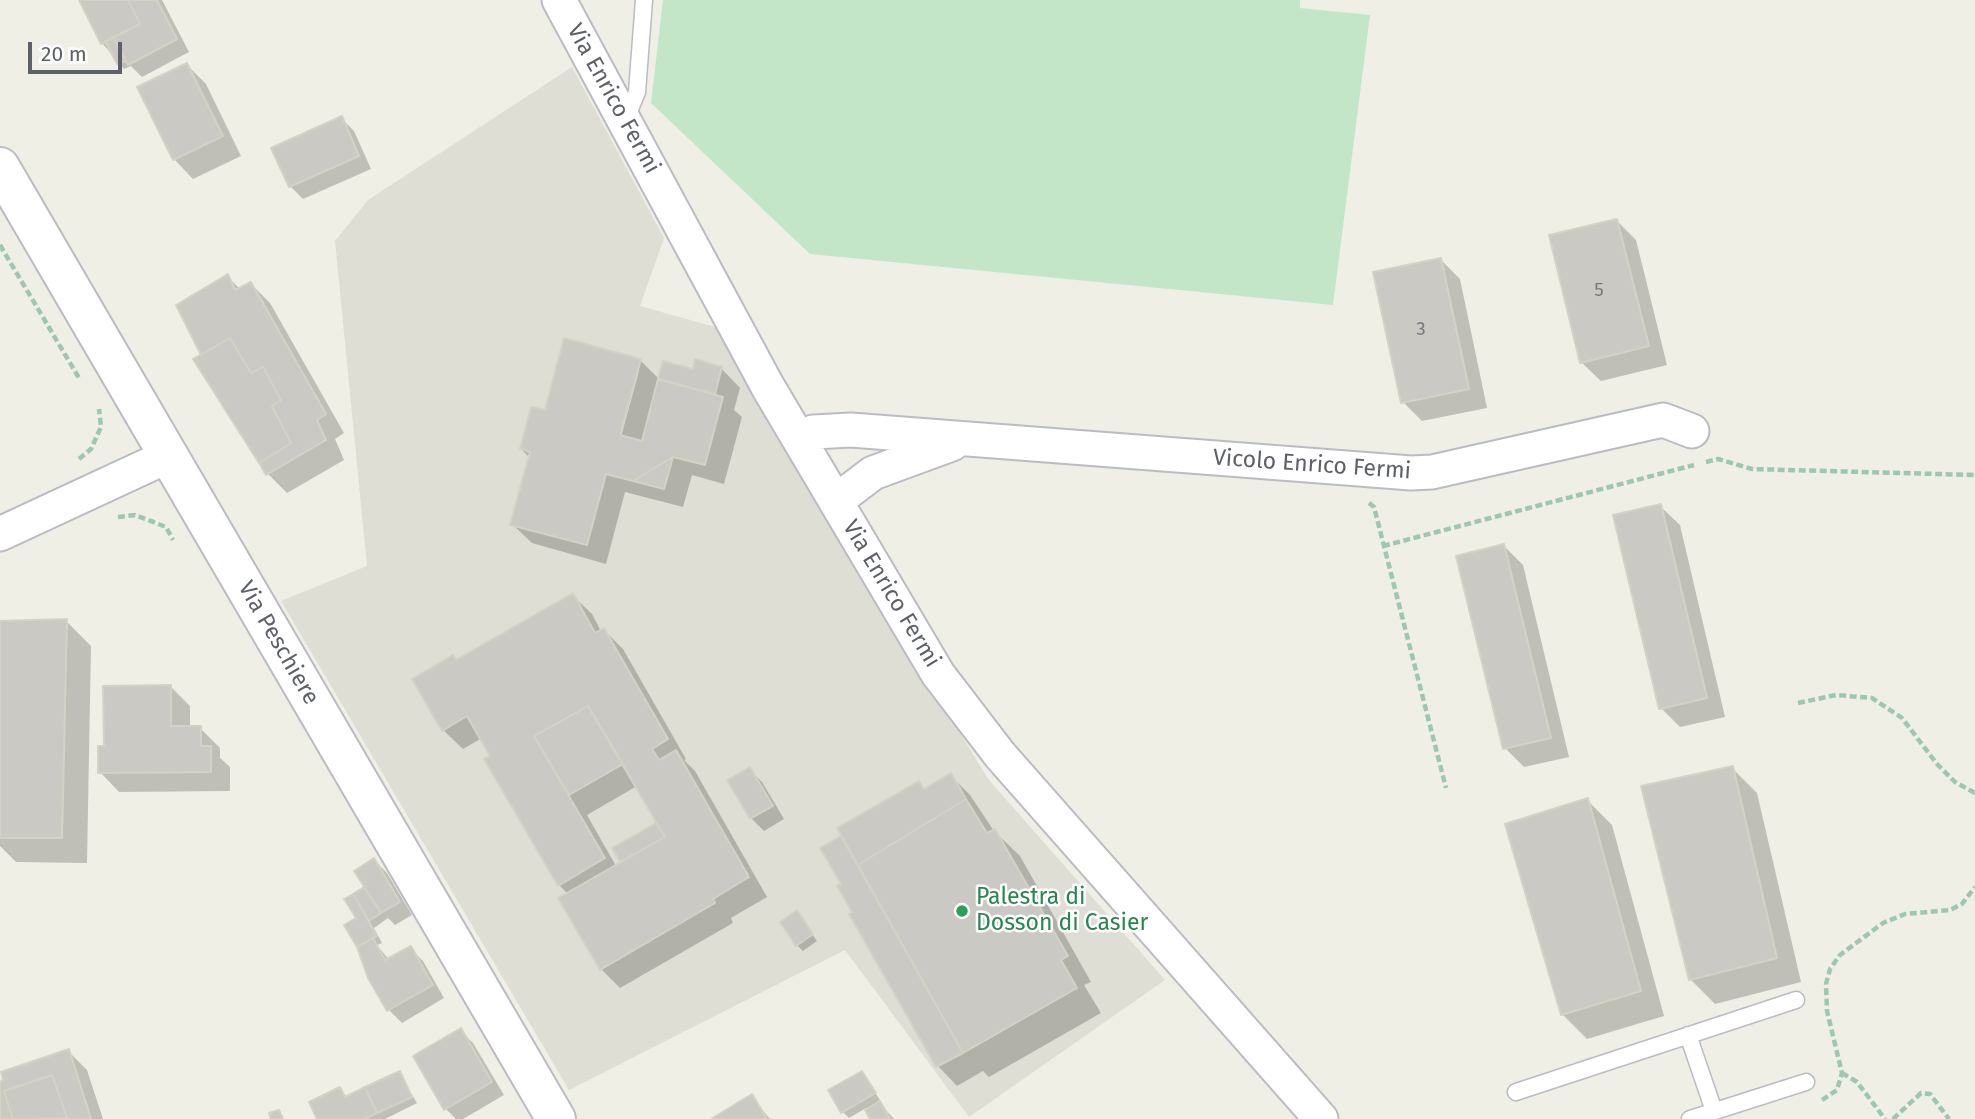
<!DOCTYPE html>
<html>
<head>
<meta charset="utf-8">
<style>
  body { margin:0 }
  #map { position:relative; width:1975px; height:1119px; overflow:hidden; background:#efefe6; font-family:"Fira Sans",sans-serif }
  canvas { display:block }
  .scale { position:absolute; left:28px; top:42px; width:94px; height:32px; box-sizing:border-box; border:4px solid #5d6066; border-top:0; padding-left:9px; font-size:21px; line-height:24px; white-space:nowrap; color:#5d6066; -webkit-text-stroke:5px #fff; paint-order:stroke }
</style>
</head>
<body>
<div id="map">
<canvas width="1975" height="1119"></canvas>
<div class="scale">20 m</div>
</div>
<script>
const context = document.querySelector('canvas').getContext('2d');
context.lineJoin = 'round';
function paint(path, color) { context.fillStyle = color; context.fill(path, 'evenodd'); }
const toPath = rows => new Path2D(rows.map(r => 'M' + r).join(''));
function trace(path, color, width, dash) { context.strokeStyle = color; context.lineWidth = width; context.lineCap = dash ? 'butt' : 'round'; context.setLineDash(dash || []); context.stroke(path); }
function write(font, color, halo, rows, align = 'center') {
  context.font = font + ' "Fira Sans",sans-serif'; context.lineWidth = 5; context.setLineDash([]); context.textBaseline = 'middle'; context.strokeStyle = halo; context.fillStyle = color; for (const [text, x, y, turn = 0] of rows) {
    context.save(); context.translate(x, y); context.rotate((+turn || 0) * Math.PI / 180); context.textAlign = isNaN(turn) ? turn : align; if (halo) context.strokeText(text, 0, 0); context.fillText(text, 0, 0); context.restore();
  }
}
paint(toPath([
  [572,67,664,238,640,306,719,328,791,460,989,780,1165,980,969,1117,845,950,569,1090,281,601,367,566,335,241,368,200]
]), '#dfded4');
paint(toPath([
  [663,0,1300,0,1300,8,1370,15,1333,305,810,254,651,103]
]), '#c3e6c9');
paint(toPath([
  [81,0,162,0,189,52,142,77,131,66,124,69,102,43],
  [187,65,206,84,241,156,193,179,174,159],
  [341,118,354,131,371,169,303,199,290,186],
  [1617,221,1636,240,1667,365,1601,381,1581,362],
  [1441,260,1460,279,1487,408,1422,421,1403,402],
  [227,276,240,289,251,284,270,303,344,433,335,439,344,460,287,493,268,474,196,359,204,356],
  [640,360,660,380,664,363,694,371,721,368,740,388,734,410,742,417,724,484,692,475,683,507,625,492,606,564,532,543,512,524,530,458,521,449,546,412],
  [635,371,639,371,619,444,616,443],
  [1660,506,1680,525,1725,717,1680,727,1661,708],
  [1504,546,1523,565,1569,757,1524,767,1505,748],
  [572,595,592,614,601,631,604,630,623,649,686,759,684,760,695,771,767,897,731,918,733,923,620,988,601,969,568,894,559,885,482,738,463,749,443,730,457,662],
  [637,786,659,823,614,849,622,862,616,866,587,815],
  [66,621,91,646,87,863,16,862,0,846,0,623],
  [171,687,190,706,190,728,200,728,220,748,220,758,230,767,230,791,119,792,100,772],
  [1732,768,1757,793,1801,982,1715,1004,1690,979],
  [749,769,762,782,784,819,764,831,751,818],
  [951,776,970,795,994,831,1020,856,1091,982,1084,985,1101,1013,989,1077,983,1071,957,1086,938,1066,851,914,854,912,843,884,823,849,919,784,925,790],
  [1587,800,1612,825,1664,1016,1587,1039,1562,1014],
  [374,860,387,873,412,915,395,925,388,918,374,928,382,943,377,945,389,960,410,948,423,961,444,998,402,1023,389,1010,369,978,358,919,347,900,367,887],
  [797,913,817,941,803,951,797,945],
  [460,1030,473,1043,504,1095,463,1119,456,1119,446,1109],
  [68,1051,87,1070,103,1119,0,1119,0,1083],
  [399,1073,417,1103,385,1119,319,1119,340,1089,348,1098],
  [862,1073,880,1100,878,1101,894,1119,872,1119,866,1108,849,1118,843,1112,830,1091],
  [751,1097,770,1119,714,1119]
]), '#0003');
const building = toPath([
  [79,0,128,0,140,24,101,44,79,0],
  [128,0,157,0,177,39,128,65,113,37,140,24,128,0],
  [113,37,126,61,117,64,105,41,113,37],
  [187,63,223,136,173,160,137,87,187,63],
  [342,116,359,156,289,187,271,148,342,116],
  [1617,219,1649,346,1580,363,1549,235,1617,219],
  [1441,258,1469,389,1401,403,1373,272,1441,258],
  [228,274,235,290,251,282,326,414,317,420,326,440,266,475,259,463,291,443,272,406,281,400,263,367,251,373,230,338,201,355,176,305,228,274],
  [230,338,251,373,263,367,281,400,272,406,291,443,259,463,193,359,230,338],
  [564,338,641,359,620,435,642,441,658,379,723,397,705,465,673,457,633,481,606,474,587,545,510,525,530,452,520,449,531,407,545,410,564,338],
  [695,359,722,367,715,394,658,379,663,361,693,369,695,359],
  [673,457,664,489,633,481,673,457],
  [1661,504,1707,698,1659,709,1613,515,1661,504],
  [1504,544,1551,738,1503,749,1456,556,1504,544],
  [573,593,595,633,604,628,668,739,652,749,659,760,676,750,749,877,713,899,715,903,600,970,558,898,665,837,588,706,534,736,605,858,558,886,484,759,490,756,467,716,442,731,412,679,453,655,456,660,573,593],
  [67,619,62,838,0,838,0,621,67,619],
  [171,685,171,726,201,726,201,746,211,746,211,772,98,773,98,746,104,746,103,686,171,685],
  [588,706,623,764,569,795,534,736,588,706],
  [1733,766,1777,958,1689,980,1641,786,1733,766],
  [750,767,773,806,750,819,727,780,750,767],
  [951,773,966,799,858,865,837,828,919,781,924,789,951,773],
  [1588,798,1641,991,1561,1015,1505,824,1588,798],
  [966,799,987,833,995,829,1068,956,1061,960,1077,988,963,1053,858,865,966,799],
  [656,823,665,837,620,862,612,848,656,823],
  [841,836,963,1053,936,1067,849,914,852,912,837,886,841,884,820,848,841,836],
  [374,858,400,902,381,913,354,871,374,858],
  [364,887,381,913,369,921,353,894,364,887],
  [353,894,377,936,357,947,344,925,356,918,344,899,353,894],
  [797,910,813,934,796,946,780,922,797,910],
  [373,938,385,960,411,946,433,985,387,1011,368,978,357,947,373,938],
  [461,1028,492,1082,444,1110,413,1056,461,1028],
  [69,1049,91,1119,64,1119,67,1118,52,1075,4,1091,13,1119,0,1119,0,1081,3,1080,1,1072,69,1049],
  [400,1071,412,1097,377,1113,365,1087,400,1071],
  [862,1071,876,1093,841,1113,828,1090,862,1071],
  [52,1075,67,1118,13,1119,4,1091,52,1075],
  [340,1087,345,1097,365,1087,377,1113,365,1119,317,1119,309,1102,340,1087],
  [752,1094,767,1119,711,1119,752,1094],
  [880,1101,890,1119,870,1119,865,1110,880,1101],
  [279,1110,283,1119,271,1119,269,1113,279,1110]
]);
paint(building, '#cac9c3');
trace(building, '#d4d2c4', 2);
const service = toPath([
  [625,121,637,92,644,0],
  [1688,1035,1714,1111],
  [1516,1092,1796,1000],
  [1690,1119,1806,1082]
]);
const minor = toPath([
  [559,0,768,387,938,674,1000,755,1321,1119],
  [801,440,813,432,851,430,1411,473,1432,472,1663,420,1692,431],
  [836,501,873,473,952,444],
  [0,534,168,456]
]);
const tertiary = toPath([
  [0,167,556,1119]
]);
trace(service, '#babcc1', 19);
trace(minor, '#babcc1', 37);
trace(tertiary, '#babcc1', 42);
trace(toPath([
  [0,245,79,378],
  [79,459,91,449,101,427,99,409],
  [1706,462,1718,459,1752,469,1975,475],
  [1369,503,1374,507,1446,788],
  [118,517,135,515,166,527,173,540],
  [1383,546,1694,465],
  [1798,703,1836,695,1872,698,1902,718,1937,764,1955,782,1975,793],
  [1842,1073,1857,1082,1885,1119],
  [1822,1100,1837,1090,1842,1073,1827,1011,1826,984,1830,969,1840,955,1883,923,1905,914,1950,910,1962,904,1975,887],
  [1893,1119,1921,1093,1930,1094,1949,1119]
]), '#9cc7b0', 4.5, [7, 3.5]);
trace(service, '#fff', 16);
trace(minor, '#fff', 33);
trace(tertiary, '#fff', 38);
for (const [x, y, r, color] of [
  [962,911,7,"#2e9e5b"]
]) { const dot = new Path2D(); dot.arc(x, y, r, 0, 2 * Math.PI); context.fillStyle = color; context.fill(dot); trace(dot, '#fff', 2.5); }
write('19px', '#787a7d', null, [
  ["5",1599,291],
  ["3",1421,330]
]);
write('23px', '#5d6066', '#fff', [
  ["Via Enrico Fermi",613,99,61],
  ["Vicolo Enrico Fermi",1312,465,4],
  ["Via Enrico Fermi",891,594,59],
  ["Via Peschiere",278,643,60]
]);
write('23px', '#27864d', '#fff', [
  ["Palestra di",976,898],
  ["Dosson di Casier",976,924]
], 'left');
</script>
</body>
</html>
